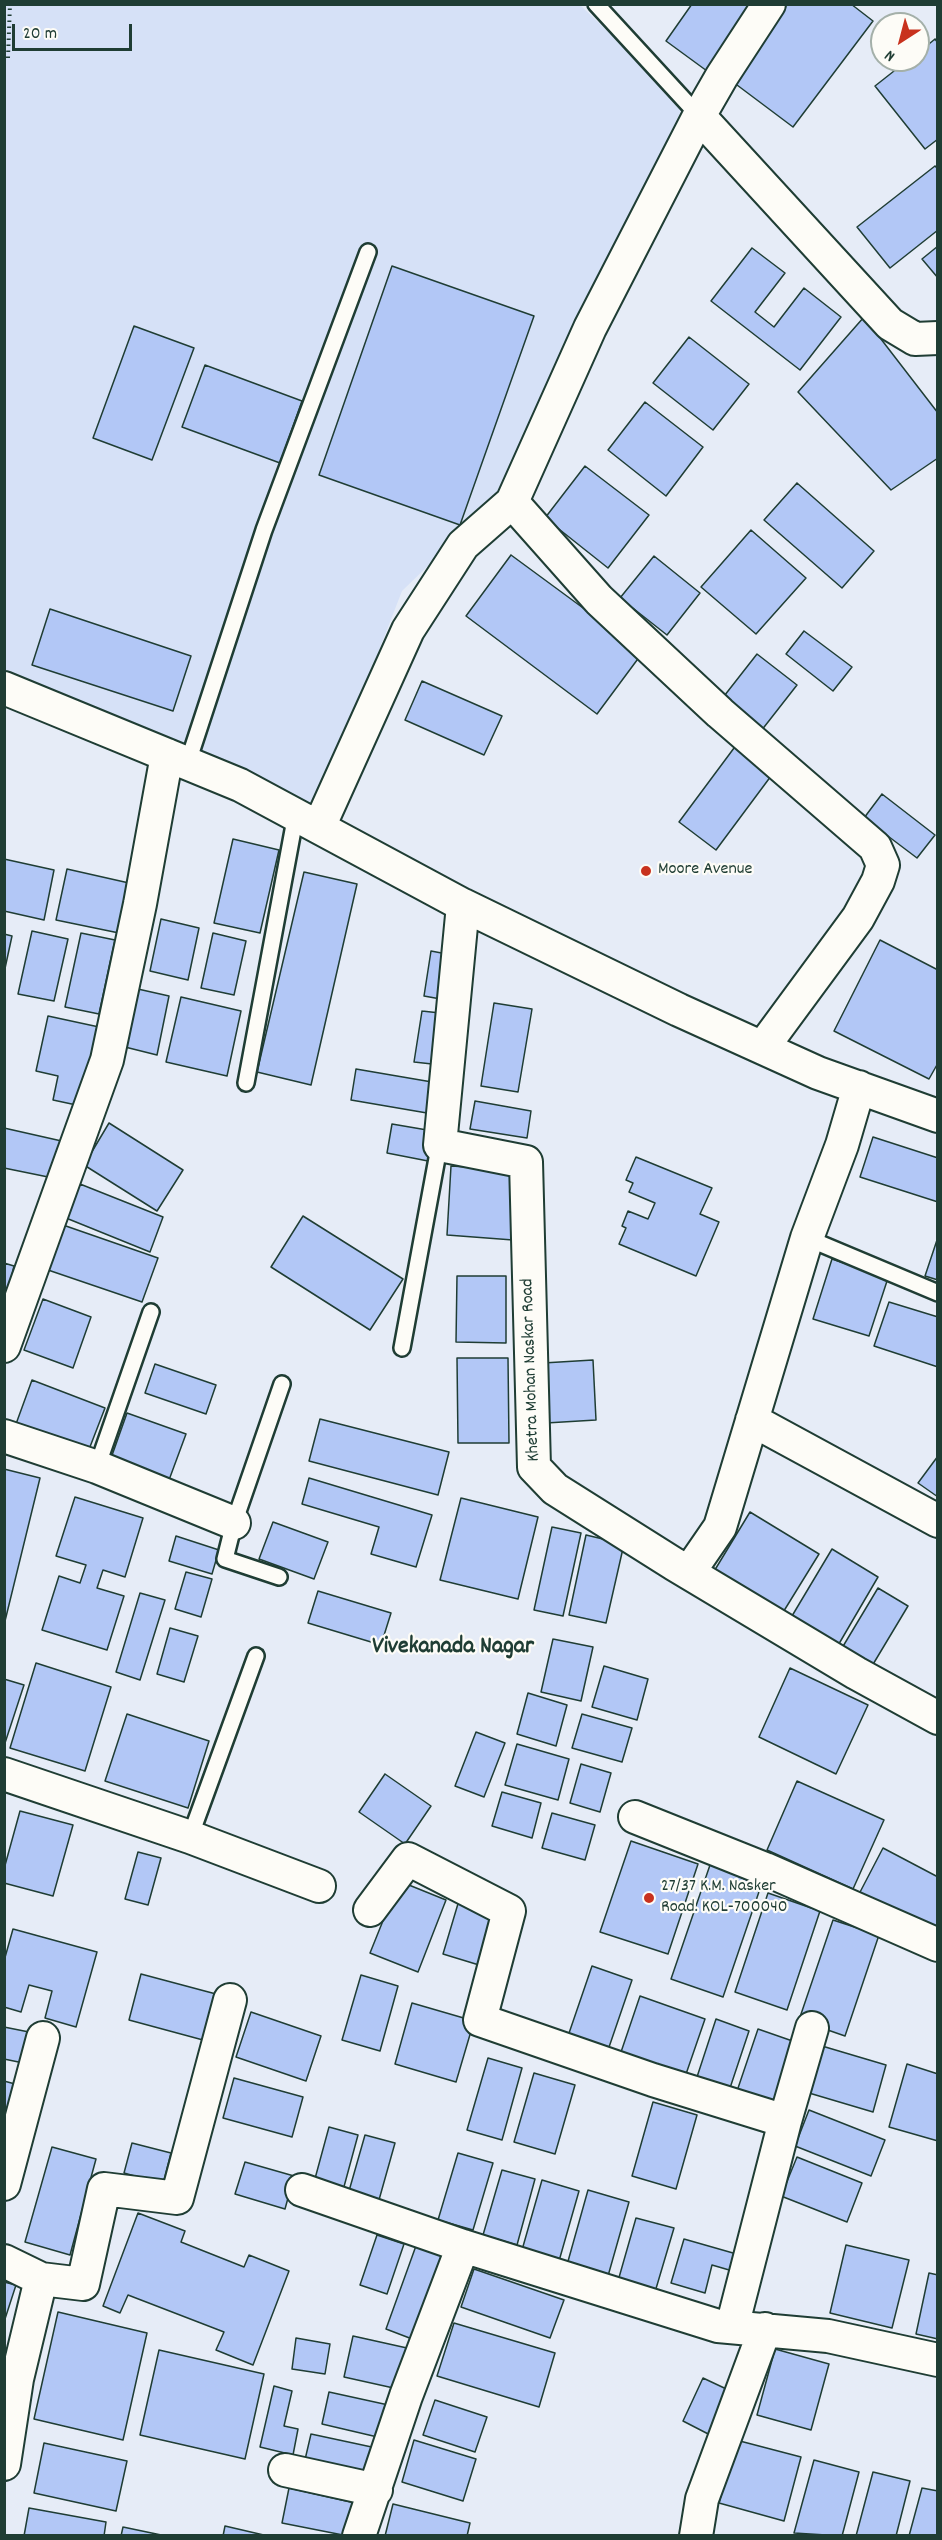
<!DOCTYPE html>
<html>
<head>
<meta charset="utf-8">
<style>
  body { margin:0 }
  #map { position:relative; width:942px; height:2540px; overflow:hidden; background:#e6ecf7; font-family:Dekko,sans-serif }
  canvas { display:block }
  .frame { position:absolute; inset:0; border:6px solid #1f3d34; pointer-events:none }
  .north { position:absolute; left:870px; top:12px; width:60px; height:60px; box-sizing:border-box; background:#fdfcf7; border:2px solid #a4b0a9; border-radius:50%; rotate:216deg; font-size:16px; font-weight:700; line-height:24px; text-align:center; color:#1f3d34 }
  .north::after { content:''; display:block; margin:auto; width:21px; height:27px; background:#c8321e; clip-path:polygon(50% 0,100% 100%,50% 72%,0 100%) }
  .scale { position:absolute; left:12px; top:24px; width:120px; height:27px; box-sizing:border-box; border:3px solid #1f3d34; border-top:0; padding-left:8px; font-size:18px; line-height:21px; white-space:nowrap; color:#1f3d34; -webkit-text-stroke:4px #fdfcf7; paint-order:stroke }
</style>
</head>
<body>
<div id="map">
<canvas width="942" height="2540"></canvas>
<div class="frame"></div>
<div class="north">N</div>
<div class="scale">20 m</div>
</div>
<script>
const context = document.querySelector('canvas').getContext('2d');
context.lineJoin = 'round';
function paint(path, color) { context.fillStyle = color; context.fill(path, 'evenodd'); }
const toPath = rows => new Path2D(rows.map(r => 'M' + r).join(''));
function trace(path, color, width, dash) { context.strokeStyle = color; context.lineWidth = width; context.lineCap = dash ? 'butt' : 'round'; context.setLineDash(dash || []); context.stroke(path); }
function write(font, color, halo, rows, align = 'center') {
  context.font = font + ' Dekko,sans-serif'; context.lineWidth = 4.5; context.setLineDash([]); context.textBaseline = 'middle'; context.strokeStyle = halo; context.fillStyle = color; for (const [text, x, y, turn = 0] of rows) {
    context.save(); context.translate(x, y); context.rotate((+turn || 0) * Math.PI / 180); context.textAlign = isNaN(turn) ? turn : align; if (halo) context.strokeText(text, 0, 0); context.fillText(text, 0, 0); context.restore();
  }
}
paint(toPath([
  [4,5,580,5,684,104,501,495,402,591,315,815,5,678]
]), '#d6e1f7');
const building = toPath([
  [692,4,751,4,707,71,666,41,692,4],
  [786,4,851,4,873,21,793,127,729,79,786,4],
  [935,39,938,43,938,139,925,149,875,86,908,60,918,60,918,53,935,39],
  [935,166,938,169,938,230,890,268,857,227,935,166],
  [938,246,938,278,922,259,938,246],
  [752,248,785,273,755,312,774,327,804,288,841,317,800,370,711,301,752,248],
  [392,266,534,316,460,525,319,475,392,266],
  [864,317,938,413,938,458,891,490,798,392,864,317],
  [134,326,194,348,152,460,93,438,134,326],
  [689,337,749,384,713,430,653,383,689,337],
  [205,365,302,401,280,463,182,427,205,365],
  [645,402,703,447,666,496,608,450,645,402],
  [585,466,649,515,608,568,545,518,585,466],
  [797,483,874,551,842,588,764,520,797,483],
  [751,530,806,578,756,634,701,587,751,530],
  [511,555,643,652,597,714,466,616,511,555],
  [654,556,700,593,667,635,620,598,654,556],
  [50,609,191,656,173,711,32,665,50,609],
  [804,631,852,667,833,691,786,654,804,631],
  [757,654,797,685,761,731,721,700,757,654],
  [422,681,502,716,484,755,405,720,422,681],
  [737,744,774,772,716,850,679,822,737,744],
  [882,794,935,835,917,858,864,818,882,794],
  [233,839,279,850,260,933,214,923,233,839],
  [4,859,54,870,44,920,4,911,4,859],
  [67,869,129,883,119,933,56,920,67,869],
  [304,872,357,884,311,1085,257,1072,304,872],
  [161,919,199,928,188,980,150,971,161,919],
  [32,931,68,939,54,1001,18,994,32,931],
  [81,933,115,940,99,1014,65,1007,81,933],
  [213,933,246,941,234,995,201,988,213,933],
  [4,934,12,936,4,973,4,934],
  [880,940,938,970,938,1063,929,1079,834,1031,880,940],
  [431,951,452,955,446,1000,424,996,431,951],
  [129,987,169,996,157,1055,117,1045,129,987],
  [181,997,241,1011,227,1076,166,1062,181,997],
  [494,1003,532,1009,518,1092,481,1086,494,1003],
  [422,1011,440,1013,432,1064,414,1062,422,1011],
  [48,1016,99,1027,81,1106,53,1100,58,1076,36,1071,48,1016],
  [356,1069,432,1082,427,1113,351,1100,356,1069],
  [475,1101,531,1111,527,1138,470,1129,475,1101],
  [109,1123,183,1170,157,1211,84,1165,109,1123],
  [392,1124,433,1131,428,1161,387,1153,392,1124],
  [4,1128,66,1142,58,1179,4,1168,4,1128],
  [873,1137,938,1158,938,1202,860,1177,873,1137],
  [636,1157,712,1188,700,1214,719,1222,696,1276,619,1244,626,1228,622,1226,628,1211,648,1219,655,1203,629,1192,633,1183,626,1180,636,1157],
  [451,1166,518,1170,513,1240,447,1235,451,1166],
  [80,1184,163,1217,150,1252,66,1218,80,1184],
  [303,1216,403,1279,370,1330,271,1267,303,1216],
  [63,1225,158,1258,142,1302,48,1270,63,1225],
  [938,1237,938,1280,925,1276,938,1237],
  [832,1259,888,1278,869,1336,813,1319,832,1259],
  [4,1263,14,1266,4,1311,4,1263],
  [457,1276,506,1276,506,1343,456,1342,457,1276],
  [43,1299,91,1317,73,1368,24,1350,43,1299],
  [889,1302,938,1317,938,1367,874,1346,889,1302],
  [457,1358,508,1358,509,1443,458,1443,457,1358],
  [593,1360,596,1420,546,1423,543,1363,593,1360],
  [155,1364,216,1385,206,1414,145,1393,155,1364],
  [32,1380,105,1408,88,1452,16,1424,32,1380],
  [127,1413,186,1434,169,1480,110,1461,127,1413],
  [320,1419,449,1452,438,1495,309,1461,320,1419],
  [938,1456,938,1497,918,1483,938,1456],
  [4,1469,40,1478,5,1621,4,1621,4,1469],
  [309,1478,432,1515,416,1567,371,1554,379,1527,302,1504,309,1478],
  [75,1497,143,1518,125,1577,103,1570,97,1588,124,1596,107,1650,42,1630,59,1576,80,1583,86,1565,56,1556,75,1497],
  [461,1498,538,1517,518,1599,440,1580,461,1498],
  [750,1512,819,1554,782,1614,713,1573,750,1512],
  [273,1522,328,1542,314,1579,259,1559,273,1522],
  [552,1527,581,1533,563,1616,534,1610,552,1527],
  [586,1535,624,1544,606,1623,569,1615,586,1535],
  [176,1536,219,1550,212,1574,169,1561,176,1536],
  [832,1549,878,1577,833,1654,786,1626,832,1549],
  [186,1572,212,1579,201,1617,175,1609,186,1572],
  [878,1588,908,1606,872,1666,842,1648,878,1588],
  [318,1591,391,1613,381,1645,308,1623,318,1591],
  [140,1593,165,1600,140,1680,116,1672,140,1593],
  [170,1628,198,1636,184,1682,157,1674,170,1628],
  [553,1639,593,1647,581,1701,541,1692,553,1639],
  [36,1663,111,1687,85,1771,10,1748,36,1663],
  [604,1666,648,1679,637,1720,592,1707,604,1666],
  [790,1668,868,1705,836,1774,759,1737,790,1668],
  [4,1679,24,1685,4,1746,4,1679],
  [528,1693,567,1705,556,1746,517,1734,528,1693],
  [127,1714,209,1741,188,1808,105,1781,127,1714],
  [582,1714,632,1728,622,1762,572,1748,582,1714],
  [476,1732,505,1743,484,1797,455,1786,476,1732],
  [517,1744,569,1759,558,1800,505,1785,517,1744],
  [581,1764,611,1773,600,1812,570,1803,581,1764],
  [385,1774,431,1806,405,1844,359,1812,385,1774],
  [797,1781,884,1820,853,1889,767,1850,797,1781],
  [502,1792,541,1803,532,1838,492,1826,502,1792],
  [20,1811,73,1825,53,1896,4,1883,4,1869,20,1811],
  [552,1813,595,1825,585,1860,542,1848,552,1813],
  [631,1841,698,1864,668,1954,600,1932,631,1841],
  [883,1848,938,1877,938,1938,858,1896,883,1848],
  [138,1852,161,1858,148,1905,125,1899,138,1852],
  [710,1865,762,1883,723,1997,671,1979,710,1865],
  [399,1881,446,1900,418,1972,370,1953,399,1881],
  [768,1893,820,1911,787,2010,735,1992,768,1893],
  [460,1897,496,1908,479,1965,443,1954,460,1897],
  [833,1920,879,1935,845,2036,799,2020,833,1920],
  [13,1929,97,1952,76,2027,45,2018,52,1991,29,1985,21,2012,4,2007,4,1961,13,1929],
  [592,1966,632,1980,607,2053,567,2039,592,1966],
  [141,1974,216,1994,203,2040,129,2020,141,1974],
  [361,1975,398,1986,380,2051,342,2040,361,1975],
  [640,1996,705,2019,685,2077,620,2055,640,1996],
  [412,2003,474,2021,456,2082,395,2064,412,2003],
  [251,2012,321,2036,306,2081,236,2057,251,2012],
  [716,2019,749,2031,729,2091,696,2080,716,2019],
  [4,2027,39,2034,33,2065,4,2059,4,2027],
  [758,2029,804,2045,781,2113,735,2097,758,2029],
  [822,2046,886,2065,873,2112,809,2093,822,2046],
  [488,2058,522,2068,502,2140,467,2130,488,2058],
  [907,2064,938,2074,938,2141,889,2127,907,2064],
  [534,2073,575,2085,555,2154,514,2142,534,2073],
  [234,2078,303,2097,292,2137,223,2118,234,2078],
  [4,2081,26,2087,4,2161,4,2081],
  [653,2102,697,2115,676,2189,632,2176,653,2102],
  [809,2110,885,2140,871,2176,795,2146,809,2110],
  [329,2127,358,2135,342,2194,313,2186,329,2127],
  [365,2135,395,2143,377,2207,347,2198,365,2135],
  [132,2143,171,2153,163,2184,124,2173,132,2143],
  [52,2147,96,2159,70,2255,25,2242,52,2147],
  [458,2153,493,2163,473,2230,438,2220,458,2153],
  [797,2157,862,2183,847,2222,781,2196,797,2157],
  [245,2162,294,2176,285,2209,235,2194,245,2162],
  [502,2170,535,2179,517,2245,483,2235,502,2170],
  [542,2180,579,2191,559,2261,522,2250,542,2180],
  [588,2190,629,2202,606,2283,565,2272,588,2190],
  [138,2213,185,2231,181,2242,244,2267,249,2255,289,2271,253,2365,216,2350,224,2332,128,2295,120,2313,103,2306,138,2213],
  [636,2218,674,2228,655,2292,618,2281,636,2218],
  [377,2235,404,2244,387,2294,360,2285,377,2235],
  [684,2239,740,2255,736,2272,712,2265,705,2293,671,2283,684,2239],
  [417,2243,452,2255,420,2342,386,2329,417,2243],
  [846,2245,909,2260,892,2328,830,2313,846,2245],
  [474,2269,564,2300,550,2338,461,2307,474,2269],
  [929,2273,938,2275,938,2339,916,2334,929,2273],
  [4,2282,16,2285,4,2322,4,2282],
  [58,2312,147,2333,123,2440,34,2419,58,2312],
  [454,2323,555,2353,539,2407,437,2376,454,2323],
  [353,2336,407,2348,398,2389,344,2377,353,2336],
  [296,2338,330,2344,325,2374,292,2369,296,2338],
  [775,2349,829,2364,811,2430,757,2415,775,2349],
  [159,2350,264,2374,245,2459,140,2435,159,2350],
  [703,2378,737,2394,716,2438,683,2421,703,2378],
  [274,2386,292,2391,284,2426,298,2429,293,2455,260,2447,274,2386],
  [329,2392,393,2406,386,2439,322,2424,329,2392],
  [435,2400,487,2417,475,2452,423,2435,435,2400],
  [311,2434,381,2449,375,2480,304,2464,311,2434],
  [414,2440,476,2459,463,2501,402,2482,414,2440],
  [736,2440,801,2457,784,2521,719,2503,736,2440],
  [44,2443,127,2461,116,2511,34,2493,44,2443],
  [814,2460,859,2472,842,2536,794,2533,814,2460],
  [873,2472,910,2481,896,2536,856,2536,873,2472],
  [289,2488,355,2503,348,2536,282,2523,289,2488],
  [922,2488,938,2491,938,2536,909,2536,922,2488],
  [393,2504,470,2523,467,2536,385,2536,393,2504],
  [29,2508,106,2522,104,2536,24,2536,29,2508],
  [225,2526,268,2536,223,2536,225,2526],
  [123,2527,166,2536,121,2536,123,2527]
]);
paint(building, '#b2c7f6');
trace(building, '#1f3d34', 1.5);
const service = toPath([
  [596,4,699,116],
  [188,762,264,530,368,252],
  [246,1083,296,814],
  [807,1238,938,1293],
  [402,1348,440,1142],
  [97,1467,151,1312],
  [279,1577,225,1559,234,1523,282,1384],
  [190,1837,256,1656]
]);
const minor = toPath([
  [699,116,890,324,915,339,938,338],
  [512,502,599,600,720,713,875,847,883,865,878,881,858,918,763,1047],
  [4,688,240,785,463,905,679,1010,818,1073,938,1116],
  [319,827,408,630,463,545,512,502,590,328,699,116,722,76,769,4],
  [463,905,440,1145,526,1162,534,1467,555,1489,674,1564,856,1673,938,1718],
  [4,1346,107,1060,140,904,167,755],
  [752,1420,938,1521],
  [4,1436,97,1467,234,1523],
  [689,1572,720,1527,807,1238,842,1145,859,1087],
  [4,1774,190,1837,319,1886],
  [635,1817,765,1869,938,1945],
  [370,1910,408,1859,509,1911,480,2020,653,2080,785,2121],
  [4,2184,43,2038],
  [302,2190,463,2246,718,2326,828,2336,938,2360],
  [4,2261,41,2279,83,2284,104,2189,177,2198,230,2000],
  [732,2327,785,2121,812,2028],
  [4,2464,17,2379,41,2279],
  [285,2470,376,2490],
  [359,2536,406,2396,463,2246],
  [696,2536,702,2499,765,2329]
]);
trace(service, '#1f3d34', 20);
trace(minor, '#1f3d34', 36);
trace(toPath([
  [8,58,10,4]
]), '#1f3d34', 4, [1.5, 4.5]);
trace(service, '#fdfcf7', 15);
trace(minor, '#fdfcf7', 32);
for (const [x, y, r, color] of [
  [646,871,6,"#c8321e"],
  [649,1898,6,"#c8321e"]
]) { const dot = new Path2D(); dot.arc(x, y, r, 0, 2 * Math.PI); context.fillStyle = color; context.fill(dot); trace(dot, '#fdfcf7', 2); }
write('18px', '#1f3d34', '#fdfcf7', [
  ["Moore Avenue",658,871],
  ["27/37 K.M. Nasker",661,1888],
  ["Road. KOL-700040",661,1909]
], 'left');
write('18px', '#1f3d34', '#fdfcf7', [
  ["Khetra Mohan Naskar Road",532,1370,-92]
]);
write('bold 24px', '#1f3d34', '#fdfcf7', [
  ["Vivekanada Nagar",453,1649]
]);
</script>
</body>
</html>
